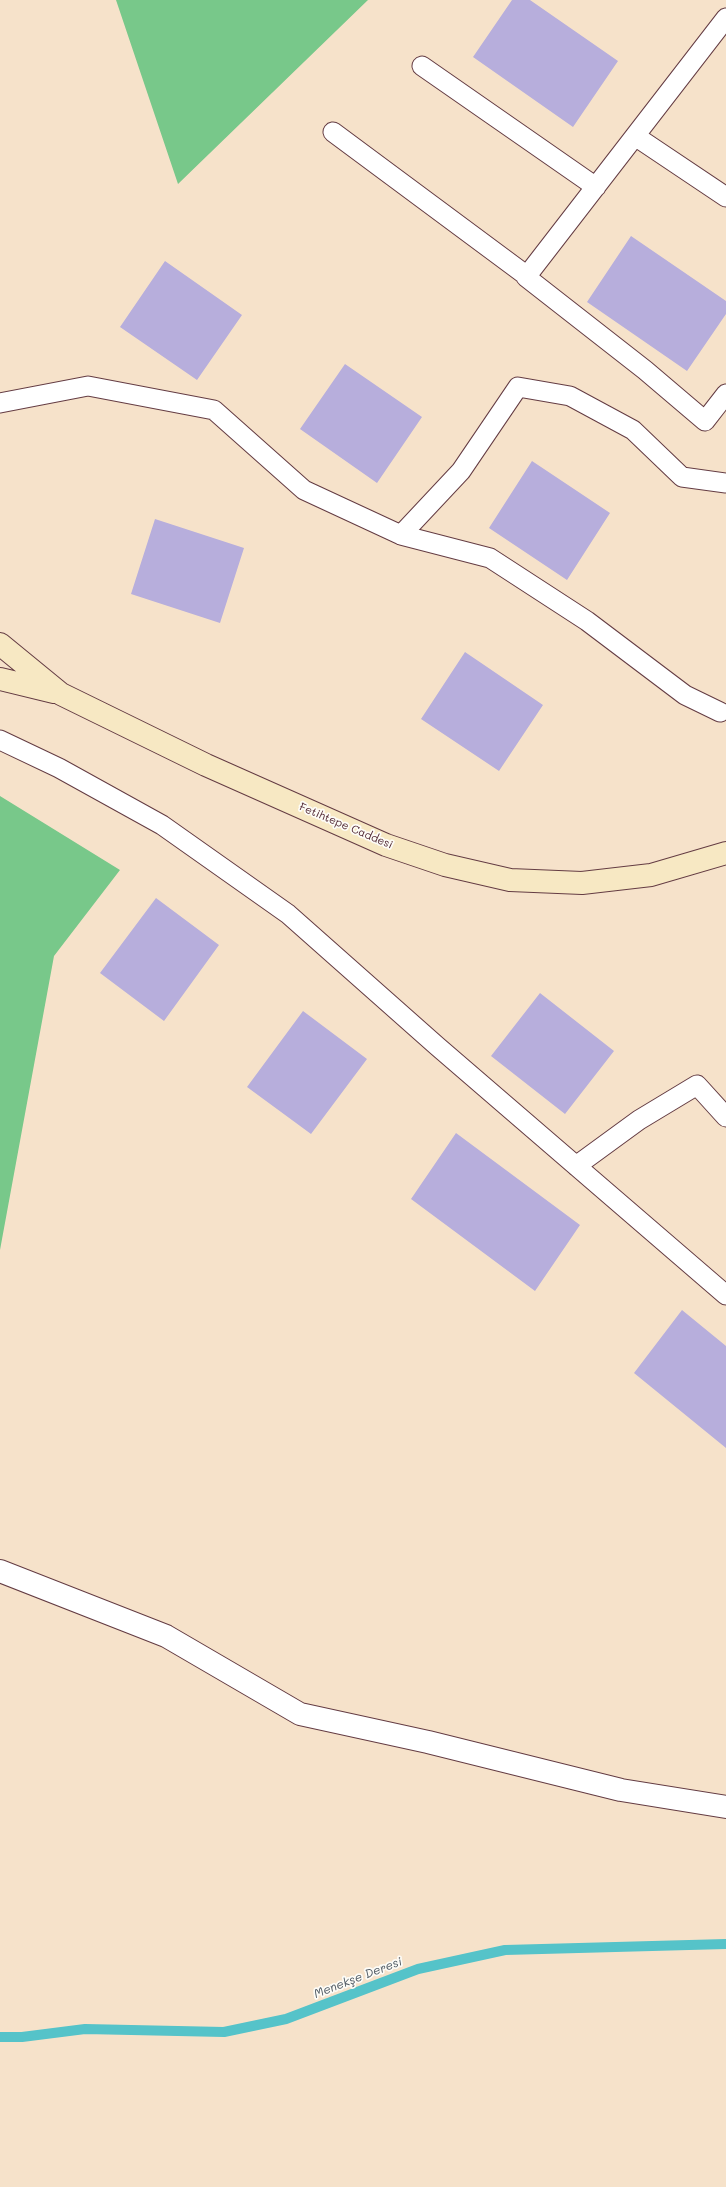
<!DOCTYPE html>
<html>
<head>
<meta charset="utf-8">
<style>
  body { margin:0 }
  canvas { display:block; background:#f6e2ca }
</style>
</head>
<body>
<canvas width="726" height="2187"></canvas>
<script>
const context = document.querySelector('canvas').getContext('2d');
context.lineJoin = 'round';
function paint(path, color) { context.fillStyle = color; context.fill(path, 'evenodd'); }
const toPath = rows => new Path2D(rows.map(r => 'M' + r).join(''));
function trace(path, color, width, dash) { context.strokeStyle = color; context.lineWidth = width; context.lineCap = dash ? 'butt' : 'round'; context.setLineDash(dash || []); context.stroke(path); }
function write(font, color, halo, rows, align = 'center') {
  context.font = font + ' Mali,sans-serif'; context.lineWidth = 3.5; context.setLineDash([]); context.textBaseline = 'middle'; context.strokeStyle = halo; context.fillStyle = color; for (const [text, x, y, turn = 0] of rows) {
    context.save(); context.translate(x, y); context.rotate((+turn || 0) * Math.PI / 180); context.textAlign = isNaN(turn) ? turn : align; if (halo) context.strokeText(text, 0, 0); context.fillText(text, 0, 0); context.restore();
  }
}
paint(toPath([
  [116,0,368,0,178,184],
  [0,796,120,870,54,956,0,1250]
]), '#78c88a');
trace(toPath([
  [0,2037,22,2037,85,2029,224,2032,286,2019,418,1969,505,1950,726,1944]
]), '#55c3c9', 10);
paint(toPath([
  [512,0,530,0,618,61,573,127,473,57],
  [631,236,726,301,726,314,687,371,587,302],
  [165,261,242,315,197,380,120,327],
  [345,364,422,417,377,483,300,429],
  [532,461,610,513,567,580,489,528],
  [155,519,244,548,220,623,131,594],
  [465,652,543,705,499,771,421,719],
  [156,898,219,945,164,1021,100,973],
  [540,993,614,1051,565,1114,491,1056],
  [303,1011,367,1059,311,1134,247,1087],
  [456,1133,580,1225,535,1291,411,1199],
  [682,1310,726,1346,726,1448,634,1373]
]), '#b7aedc');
const lane = toPath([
  [726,18,526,277,645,370,705,421,726,394],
  [422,66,596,187],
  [333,132,527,276],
  [635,136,726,197],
  [0,403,88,386,214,410,304,490,401,535,490,558,587,621,685,695,720,712],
  [401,535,461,471,518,387,570,396,633,430,682,477,726,483],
  [0,740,59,768,162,825,288,914,437,1046,726,1295],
  [576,1166,639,1120,697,1085,726,1117]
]);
const street = toPath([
  [0,1571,166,1636,300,1714,428,1742,621,1790,726,1807]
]);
const secondary = toPath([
  [0,644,61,694,206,765,386,845,445,865,510,880,582,883,651,875,726,853],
  [0,679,54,692]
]);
trace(lane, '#643c43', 21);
trace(street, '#643c43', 24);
trace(secondary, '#643c43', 24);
trace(lane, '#fff', 19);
trace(street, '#fff', 22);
trace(secondary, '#f7e8c3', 22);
write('11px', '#4a1f2b', '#fdfcf7', [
  ["Fetihtepe Caddesi",346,826,23]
]);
write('italic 12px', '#4e5862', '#fdfcf7', [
  ["Menekşe Deresi",358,1978,-21]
]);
</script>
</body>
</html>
